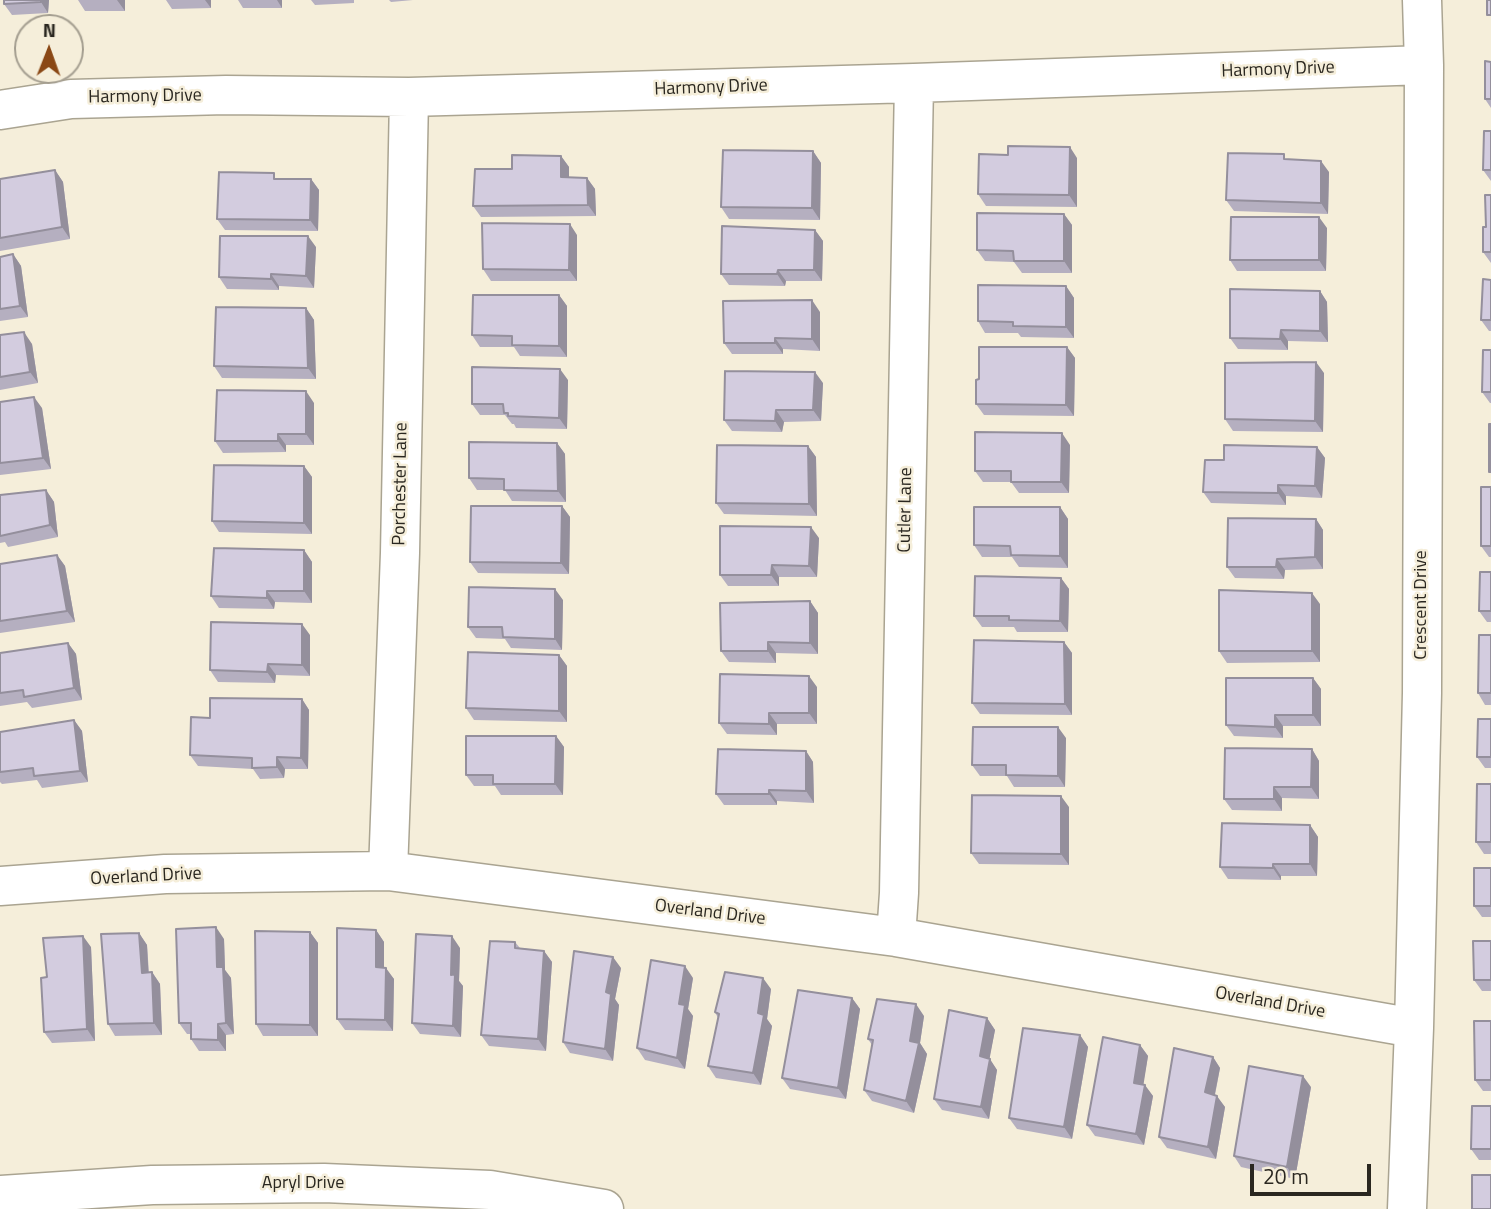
<!DOCTYPE html>
<html>
<head>
<meta charset="utf-8">
<style>
  body { margin:0 }
  #map { position:relative; width:1491px; height:1209px; overflow:hidden; background:#f5eeda; font-family:"Titillium Web",sans-serif }
  canvas { display:block }
  .north { position:absolute; left:14px; top:14px; width:70px; height:70px; box-sizing:border-box; background:#f5eeda; border:2px solid #a49e90; border-radius:50%; rotate:1deg; font-size:19px; font-weight:700; line-height:28px; text-align:center; color:#2a2720 }
  .north::after { content:''; display:block; margin:auto; width:24px; height:32px; background:#8a4815; clip-path:polygon(50% 0,100% 100%,50% 72%,0 100%) }
  .scale { position:absolute; left:1250px; top:1164px; width:121px; height:32px; box-sizing:border-box; border:4px solid #2a2720; border-top:0; padding-left:9px; font-size:21px; line-height:24px; white-space:nowrap; color:#2a2720; -webkit-text-stroke:5px #f5eeda; paint-order:stroke }
</style>
</head>
<body>
<div id="map">
<canvas width="1491" height="1209"></canvas>
<div class="north">N</div>
<div class="scale">20 m</div>
</div>
<script>
const context = document.querySelector('canvas').getContext('2d');
context.lineJoin = 'round';
const toPath = rows => new Path2D(rows.map(r => 'M' + r).join(''));
function trace(path, color, width, dash) { context.strokeStyle = color; context.lineWidth = width; context.lineCap = dash ? 'butt' : 'round'; context.setLineDash(dash || []); context.stroke(path); }
function paint(path, color) { context.fillStyle = color; context.fill(path, 'evenodd'); }
function write(font, color, halo, rows, align = 'center') {
  context.font = font + ' "Titillium Web",sans-serif'; context.lineWidth = 5; context.setLineDash([]); context.textBaseline = 'middle'; context.strokeStyle = halo; context.fillStyle = color; for (const [text, x, y, turn = 0] of rows) {
    context.save(); context.translate(x, y); context.rotate((+turn || 0) * Math.PI / 180); context.textAlign = isNaN(turn) ? turn : align; if (halo) context.strokeText(text, 0, 0); context.fillText(text, 0, 0); context.restore();
  }
}
const street = toPath([
  [0,110,71,99,226,95,409,97,914,83,1424,65],
  [388,871,400,553,409,97],
  [0,886,165,874,388,871,896,937,1414,1028],
  [896,937,899,893,914,83],
  [0,1195,152,1185,324,1183,490,1190,604,1209],
  [1407,1209,1414,1028,1422,693,1424,65,1422,0]
]);
trace(street, '#aaa491', 41);
trace(street, '#fff', 38);
paint(toPath([
  [4,0,49,0,48,13,12,15,4,4],
  [78,0,125,0,125,11,85,11],
  [166,0,211,0,211,8,172,9],
  [238,0,282,0,282,8,243,8],
  [311,0,354,0,354,3,315,5],
  [389,0,413,0,391,2],
  [1491,62,1491,108,1485,99],
  [1491,131,1491,181,1483,170],
  [813,151,821,163,820,220,729,219,721,207],
  [561,156,569,167,569,177,587,178,595,189,596,216,481,217,473,206,512,169],
  [1077,158,1077,207,986,206,978,194],
  [1288,159,1329,172,1328,214,1234,211,1226,200],
  [55,170,63,182,70,239,0,251,0,179],
  [278,179,311,179,319,190,318,231,225,230,217,219],
  [1491,195,1491,263,1483,252],
  [1064,214,1072,225,1072,273,1022,273,1014,262,985,261,977,250],
  [1327,228,1326,271,1237,271,1230,260],
  [815,230,823,241,822,281,786,281,785,286,729,285,721,274],
  [577,235,577,281,491,281,483,269],
  [316,247,314,288,279,286,279,290,227,289,219,277],
  [13,254,21,266,28,317,0,321,0,257],
  [1491,280,1491,331,1489,331,1481,320],
  [1066,286,1074,298,1074,338,1021,337,1018,333,985,333,978,321],
  [1320,291,1327,302,1328,342,1288,341,1288,350,1238,349,1230,338],
  [559,295,567,306,567,357,520,356,514,347,480,347,472,335],
  [306,308,314,320,316,379,222,378,214,366],
  [820,312,820,351,783,349,783,354,732,354,724,343],
  [0,335,32,344,38,383,0,390],
  [1067,347,1075,358,1074,416,984,415,976,404],
  [1491,350,1491,403,1490,403,1482,392],
  [1324,373,1323,432,1233,431,1225,419],
  [568,380,567,429,516,428,514,424,512,424,505,415,480,415,472,404],
  [823,383,821,421,784,422,782,432,732,431,724,420],
  [0,402,42,408,51,469,0,475],
  [314,403,314,445,286,445,286,452,223,453,215,441],
  [557,443,565,454,566,502,512,501,505,490,477,490,469,478],
  [1070,445,1069,493,1019,493,1011,482,983,482,975,471],
  [808,446,816,457,817,516,724,514,716,503],
  [1317,447,1325,458,1322,498,1286,496,1286,505,1211,503,1203,492,1224,460],
  [304,466,312,477,312,534,219,532,212,521],
  [1491,487,1491,557,1489,557,1481,546],
  [46,490,54,502,58,537,8,547,5,542,0,543,0,495],
  [562,506,570,517,569,574,478,573,470,562],
  [1060,507,1068,519,1068,568,1019,567,1012,557,982,557,974,545],
  [1316,519,1323,530,1323,569,1285,570,1284,579,1235,578,1227,567],
  [819,538,817,577,779,577,779,586,728,586,720,575],
  [304,550,312,562,312,603,275,602,274,609,219,608,211,596],
  [57,555,65,566,75,622,0,633,0,564],
  [1491,572,1491,622,1487,622,1479,611],
  [1061,578,1069,589,1068,632,1017,632,1014,627,982,627,974,616],
  [563,600,562,650,511,648,505,639,476,638,468,627],
  [810,601,818,613,818,654,776,653,776,663,729,662,721,651],
  [1320,604,1320,662,1227,663,1219,651],
  [310,635,310,676,276,675,275,683,218,682,210,670],
  [1491,635,1491,705,1485,705,1478,693],
  [1064,642,1072,653,1072,715,980,714,972,703],
  [68,643,76,654,82,700,32,708,27,702,0,706,0,653],
  [559,655,567,666,567,722,474,720,466,708],
  [1313,678,1321,689,1321,726,1283,726,1283,738,1234,736,1226,725],
  [817,687,817,724,777,724,777,735,727,734,719,723],
  [302,699,309,710,308,769,285,769,284,778,260,779,253,769,198,766,190,755,210,718],
  [1491,719,1491,768,1485,768,1477,757],
  [74,720,82,731,88,782,42,788,37,780,2,784,0,782,0,732],
  [556,736,564,747,563,795,501,795,495,786,474,786,466,775],
  [1066,738,1065,787,1014,787,1007,776,980,776,972,765],
  [1312,749,1319,761,1319,799,1282,798,1282,811,1232,810,1224,799],
  [806,751,813,762,814,803,777,801,777,805,724,805,716,794],
  [1491,784,1491,854,1484,854,1476,842],
  [1069,807,1069,865,979,864,971,853],
  [1310,825,1318,837,1317,876,1281,876,1281,880,1228,879,1220,867],
  [1491,868,1491,917,1482,917,1474,906],
  [376,930,384,942,384,968,394,979,393,1031,345,1030,337,1019],
  [310,932,318,943,318,1036,263,1036,256,1024],
  [139,933,147,945,149,973,152,972,160,984,162,1035,115,1036,108,1024],
  [224,939,225,970,231,978,234,1034,226,1035,226,1051,199,1051,191,1039,191,1034,187,1034,179,1023],
  [1491,941,1491,991,1482,991,1474,980],
  [515,942,520,948,544,951,552,962,546,1051,489,1046,481,1035],
  [91,947,95,1041,52,1043,44,1032,47,977],
  [460,948,459,981,463,986,461,1037,420,1034,412,1023],
  [621,968,615,999,619,1005,613,1061,570,1053,563,1042],
  [693,978,688,1009,693,1016,685,1069,645,1060,637,1048],
  [771,989,767,1019,772,1026,761,1085,716,1078,708,1066,718,1018,715,1012],
  [852,998,860,1009,846,1099,790,1089,782,1078],
  [924,1016,920,1043,927,1054,914,1113,872,1101,864,1090,872,1045,868,1039],
  [987,1018,995,1030,989,1059,997,1070,989,1119,942,1110,934,1099],
  [1491,1021,1491,1091,1483,1091,1475,1080],
  [1080,1035,1088,1047,1072,1139,1017,1129,1009,1118],
  [1140,1045,1148,1056,1143,1084,1153,1096,1144,1145,1095,1136,1087,1125],
  [1213,1057,1220,1068,1215,1095,1225,1107,1216,1159,1167,1148,1159,1137],
  [1311,1087,1295,1179,1241,1167,1234,1156],
  [1491,1106,1491,1160,1479,1160,1471,1149]
]), '#b5afc0');
paint(toPath([
  [41,0,49,0,48,13,41,2],
  [117,0,125,0,125,11],
  [205,0,211,0,211,8],
  [277,0,282,0,282,8],
  [1070,147,1077,158,1077,207,1069,195],
  [813,151,821,163,820,220,812,208],
  [561,156,569,167,569,188,561,177],
  [1321,161,1329,172,1328,214,1321,203],
  [55,170,63,182,70,239,62,227],
  [587,178,595,189,596,216,588,205],
  [311,179,319,190,318,231,310,220],
  [1064,214,1072,225,1072,273,1064,261],
  [1319,217,1327,228,1326,271,1319,260],
  [570,224,577,235,577,281,569,270],
  [815,230,823,241,822,281,814,270],
  [308,236,316,247,314,288,306,276],
  [13,254,21,266,28,317,20,306],
  [778,270,786,281,785,286,777,274],
  [271,274,279,286,279,290,271,279],
  [1066,286,1074,298,1074,338,1066,327],
  [1320,291,1327,302,1328,342,1320,331],
  [559,295,567,306,567,357,559,346],
  [812,300,820,312,820,351,812,339],
  [306,308,314,320,316,379,308,368],
  [1281,330,1288,341,1288,350,1280,339],
  [24,332,32,344,38,383,30,372],
  [775,338,783,349,783,354,775,343],
  [1067,347,1075,358,1074,416,1066,405],
  [1316,362,1324,373,1323,432,1315,421],
  [560,369,568,380,567,429,559,418],
  [815,372,823,383,821,421,813,410],
  [306,391,314,403,314,445,306,434],
  [34,397,42,408,51,469,43,458],
  [776,410,784,422,782,432,775,421],
  [1062,433,1070,445,1069,493,1061,482],
  [278,434,286,445,286,452,278,441],
  [557,443,565,454,566,502,558,491],
  [808,446,816,457,817,516,809,504],
  [1317,447,1325,458,1322,498,1315,486],
  [304,466,312,477,312,534,304,523],
  [1278,485,1286,496,1286,505,1278,493],
  [46,490,54,502,58,537,50,525],
  [562,506,570,517,569,574,561,563],
  [1060,507,1068,519,1068,568,1060,556],
  [1316,519,1323,530,1323,569,1315,557],
  [811,527,819,538,817,577,809,566],
  [304,550,312,562,312,603,304,591],
  [57,555,65,566,75,622,67,611],
  [1277,559,1285,570,1284,579,1276,567],
  [772,565,779,577,779,586,771,575],
  [1061,578,1069,589,1068,632,1060,621],
  [555,589,563,600,562,650,555,639],
  [267,591,275,602,274,609,267,598],
  [1312,593,1320,604,1320,662,1312,651],
  [810,601,818,613,818,654,810,643],
  [302,624,310,635,310,676,302,665],
  [768,642,776,653,776,663,768,651],
  [1064,642,1072,653,1072,715,1065,704],
  [68,643,76,654,82,700,74,688],
  [559,655,567,666,567,722,559,711],
  [268,664,276,675,275,683,267,672],
  [809,676,817,687,817,724,809,713],
  [1313,678,1321,689,1321,726,1313,715],
  [302,699,309,710,308,769,301,758],
  [769,713,777,724,777,735,769,724],
  [1275,715,1283,726,1283,738,1275,727],
  [74,720,82,731,88,782,80,771],
  [1058,727,1066,738,1065,787,1058,776],
  [556,736,564,747,563,795,555,784],
  [1312,749,1319,761,1319,799,1311,787],
  [806,751,813,762,814,803,806,791],
  [277,757,285,769,284,778,277,767],
  [1274,787,1282,798,1282,811,1274,799],
  [769,790,777,801,777,805,769,794],
  [1061,796,1069,807,1069,865,1061,854],
  [1310,825,1318,837,1317,876,1310,864],
  [1273,864,1281,876,1281,880,1273,868],
  [216,927,224,939,225,970,231,978,234,1034,226,1023,217,967],
  [376,930,384,942,384,978,376,967],
  [310,932,318,943,318,1036,310,1025],
  [139,933,147,945,149,984,142,973],
  [83,936,91,947,95,1041,87,1029],
  [452,936,460,948,459,981,463,986,461,1037,453,1026,451,975],
  [544,951,552,962,546,1051,538,1039],
  [613,957,621,968,615,999,619,1005,613,1061,605,1049,606,992],
  [685,966,693,978,688,1009,693,1016,685,1069,677,1058,679,1004],
  [386,968,394,979,393,1031,385,1020],
  [152,972,160,984,162,1035,154,1023],
  [763,978,771,989,767,1019,772,1026,761,1085,753,1073,758,1013],
  [852,998,860,1009,846,1099,838,1088],
  [916,1004,924,1016,920,1043,927,1054,914,1113,906,1101,910,1041],
  [987,1018,995,1030,988,1067,980,1056],
  [218,1024,226,1035,226,1051,218,1040],
  [1080,1035,1088,1047,1072,1139,1064,1127],
  [1140,1045,1148,1056,1142,1094,1134,1083],
  [1213,1057,1220,1068,1213,1103,1205,1092],
  [990,1059,997,1070,989,1119,981,1107],
  [1303,1076,1311,1087,1295,1179,1287,1167],
  [1145,1085,1153,1096,1144,1145,1136,1134],
  [1217,1096,1225,1107,1216,1159,1208,1147]
]), '#948f9c');
const building = toPath([
  [4,0,41,0,41,2,4,4,4,0],
  [1487,0,1491,0,1491,15,1487,15,1487,0],
  [1485,61,1491,62,1491,99,1485,99,1485,61],
  [1484,131,1491,131,1491,170,1483,170,1484,131],
  [1008,146,1070,147,1069,195,978,194,979,154,1008,155,1008,146],
  [723,150,813,151,812,208,721,207,723,150],
  [1228,153,1284,154,1284,159,1321,161,1321,203,1226,200,1228,153],
  [512,155,561,156,561,177,587,178,588,205,473,206,475,169,512,169,512,155],
  [55,170,62,227,0,238,0,179,55,170],
  [219,172,274,173,274,179,311,179,310,220,217,219,219,172],
  [1485,195,1491,195,1491,252,1483,252,1483,227,1486,227,1485,195],
  [977,213,1064,214,1064,261,1014,261,1013,251,977,250,977,213],
  [1231,217,1319,217,1319,260,1230,260,1231,217],
  [482,223,570,224,569,270,483,269,482,223],
  [722,226,815,230,814,270,778,270,777,274,721,274,722,226],
  [220,236,308,236,306,276,271,274,271,279,219,277,220,236],
  [13,254,20,306,0,309,0,257,13,254],
  [1483,279,1491,280,1491,320,1481,320,1483,279],
  [978,285,1066,286,1066,327,1013,326,1013,322,978,321,978,285],
  [1230,289,1320,291,1320,331,1281,330,1280,339,1230,338,1230,289],
  [473,295,559,295,559,346,512,345,512,336,472,335,473,295],
  [812,300,812,339,775,338,775,343,724,343,723,301,812,300],
  [216,307,306,308,308,368,214,366,216,307],
  [24,332,30,372,0,377,0,335,24,332],
  [979,347,1067,347,1066,405,976,404,976,380,979,379,979,347],
  [1483,350,1491,350,1491,392,1482,392,1483,350],
  [1316,362,1315,421,1225,419,1225,363,1316,362],
  [472,367,560,369,559,418,508,416,508,413,504,413,503,404,472,404,472,367],
  [725,371,815,372,813,410,776,410,775,421,724,420,725,371],
  [217,390,306,391,306,434,278,434,278,441,215,441,217,390],
  [34,397,43,458,0,463,0,402,34,397],
  [1489,424,1491,424,1491,472,1489,472,1489,424],
  [975,432,1062,433,1061,482,1011,482,1011,471,975,471,975,432],
  [469,442,557,443,558,491,504,490,504,479,469,478,469,442],
  [717,445,808,446,809,504,716,503,717,445],
  [1224,445,1317,447,1315,486,1278,485,1278,493,1203,492,1205,460,1224,460,1224,445],
  [214,465,304,466,304,523,212,521,214,465],
  [1481,487,1491,487,1491,546,1481,546,1481,487],
  [46,490,50,525,0,536,0,495,46,490],
  [471,506,562,506,561,563,470,562,471,506],
  [974,507,1060,507,1060,556,1011,555,1010,546,974,545,974,507],
  [1228,518,1316,519,1315,557,1277,559,1276,567,1227,567,1228,518],
  [720,526,811,527,809,566,772,565,771,575,720,575,720,526],
  [214,548,304,550,304,591,267,591,267,598,211,596,214,548],
  [57,555,67,611,0,621,0,564,57,555],
  [1480,572,1491,572,1491,611,1479,611,1480,572],
  [975,576,1061,578,1060,621,1009,620,1009,616,974,616,975,576],
  [469,587,555,589,555,639,503,637,502,627,468,627,469,587],
  [1219,590,1312,593,1312,651,1219,651,1219,590],
  [810,601,810,643,768,642,768,651,721,651,720,603,810,601],
  [211,622,302,624,302,665,268,664,267,672,210,670,211,622],
  [1479,635,1491,635,1491,693,1478,693,1479,635],
  [974,640,1064,642,1065,704,972,703,974,640],
  [68,643,74,688,24,697,23,690,0,693,0,653,68,643],
  [468,652,559,655,559,711,466,708,468,652],
  [720,674,809,676,809,713,769,713,769,724,719,723,720,674],
  [1226,678,1313,678,1313,715,1275,715,1275,727,1226,725,1226,678],
  [210,698,302,699,301,758,277,757,277,767,252,768,252,758,190,755,191,717,210,718,210,698],
  [1478,719,1491,719,1491,757,1477,757,1478,719],
  [74,720,80,771,34,776,33,768,0,772,0,732,74,720],
  [973,727,1058,727,1058,776,1006,775,1006,765,972,765,973,727],
  [466,736,556,736,555,784,493,784,493,775,466,775,466,736],
  [1225,748,1312,749,1311,787,1274,787,1274,799,1224,799,1225,748],
  [718,749,806,751,806,791,769,790,769,794,716,794,718,749],
  [1477,784,1491,784,1491,842,1476,842,1477,784],
  [972,795,1061,796,1061,854,971,853,972,795],
  [1222,823,1310,825,1310,864,1273,864,1273,868,1220,867,1222,823],
  [1474,868,1491,868,1491,906,1474,906,1474,868],
  [216,927,217,967,223,967,226,1023,218,1024,218,1040,191,1039,191,1023,179,1023,176,929,216,927],
  [337,928,376,930,376,967,386,968,385,1020,337,1019,337,928],
  [255,931,310,932,310,1025,256,1024,255,931],
  [139,933,142,973,152,972,154,1023,108,1024,101,934,139,933],
  [416,934,452,936,451,975,455,974,453,1026,412,1023,416,934],
  [83,936,87,1029,44,1032,41,978,47,977,43,938,83,936],
  [490,941,515,942,515,948,544,951,538,1039,481,1035,490,941],
  [1473,941,1491,941,1491,980,1474,980,1473,941],
  [574,951,613,957,606,992,611,994,605,1049,563,1042,574,951],
  [651,960,685,966,679,1004,685,1005,677,1058,637,1048,651,960],
  [725,972,763,978,758,1013,764,1015,753,1073,708,1066,719,1014,715,1012,725,972],
  [798,990,852,998,838,1088,782,1078,798,990],
  [877,999,916,1004,910,1041,919,1043,906,1101,864,1090,873,1040,868,1039,877,999],
  [949,1010,987,1018,980,1056,990,1059,981,1107,934,1099,949,1010],
  [1474,1021,1491,1021,1491,1080,1475,1080,1474,1021],
  [1023,1028,1080,1035,1064,1127,1009,1118,1023,1028],
  [1103,1037,1140,1045,1134,1083,1145,1085,1136,1134,1087,1125,1103,1037],
  [1174,1048,1213,1057,1205,1092,1217,1096,1208,1147,1159,1137,1174,1048],
  [1249,1066,1303,1076,1287,1167,1234,1156,1249,1066],
  [1472,1106,1491,1106,1491,1149,1471,1149,1472,1106],
  [1472,1175,1491,1175,1491,1209,1472,1209,1472,1175]
]);
paint(building, '#d3ccdf');
trace(building, '#948f9c', 2);
write('18px', '#2a2720', '#f5eeda', [
  ["Harmony Drive",1278,70,-2],
  ["Harmony Drive",711,88,-2],
  ["Harmony Drive",145,97,-1],
  ["Porchester Lane",401,484,-89],
  ["Cutler Lane",906,510,-89],
  ["Crescent Drive",1422,605,-90],
  ["Overland Drive",146,877,-3],
  ["Overland Drive",710,913,7],
  ["Overland Drive",1270,1003,10],
  ["Apryl Drive",303,1184]
]);
</script>
</body>
</html>
